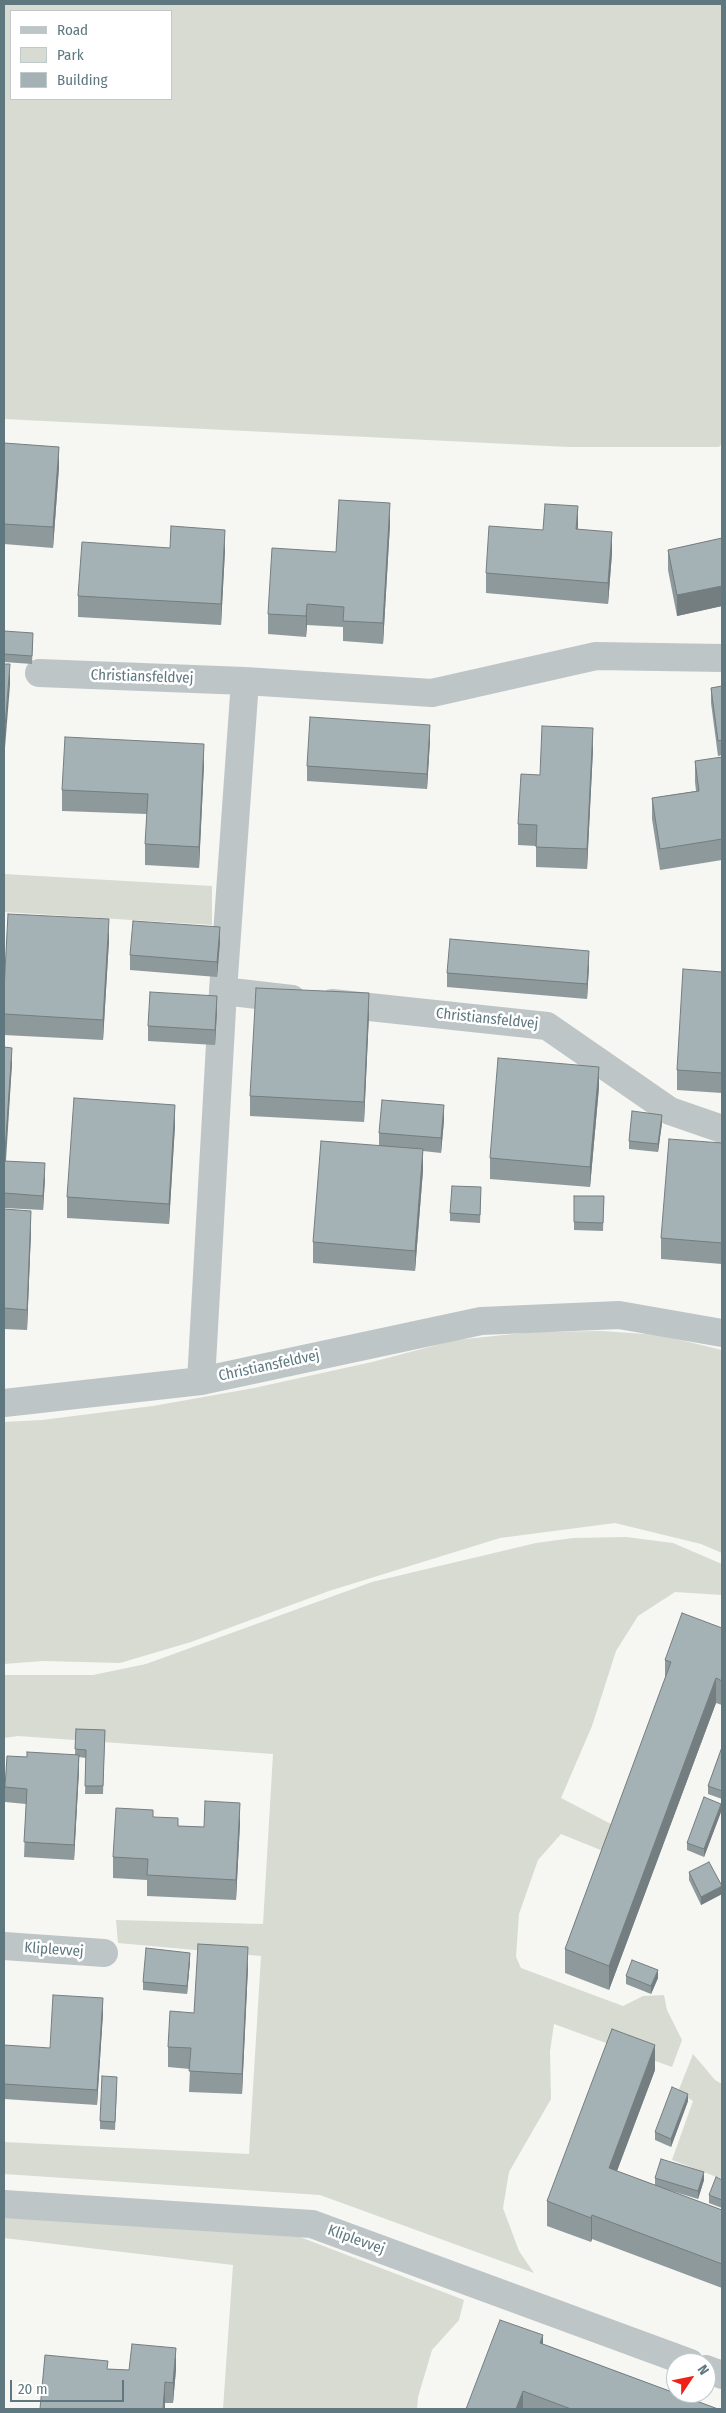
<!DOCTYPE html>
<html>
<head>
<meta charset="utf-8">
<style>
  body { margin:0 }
  #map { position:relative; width:726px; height:2413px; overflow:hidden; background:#f6f6f2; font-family:"Fira Sans Condensed",sans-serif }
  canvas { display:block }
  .frame { position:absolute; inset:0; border:5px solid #5f7880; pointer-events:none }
  .legend { position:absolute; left:10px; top:10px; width:162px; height:90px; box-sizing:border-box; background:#fff; border:1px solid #bfc9cc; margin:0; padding:6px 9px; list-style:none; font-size:15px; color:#5f7880 }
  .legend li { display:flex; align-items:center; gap:10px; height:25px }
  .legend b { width:25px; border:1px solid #bfc9cc }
  .north { position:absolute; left:666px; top:2353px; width:50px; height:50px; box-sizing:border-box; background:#fff; border:1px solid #bfc9cc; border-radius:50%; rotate:56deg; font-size:14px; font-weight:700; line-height:20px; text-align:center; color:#5f7880 }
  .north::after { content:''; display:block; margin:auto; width:18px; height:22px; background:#f02119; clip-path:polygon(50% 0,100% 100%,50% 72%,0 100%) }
  .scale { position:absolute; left:10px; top:2380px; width:114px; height:22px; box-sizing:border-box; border:2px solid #5f7880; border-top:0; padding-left:6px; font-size:15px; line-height:18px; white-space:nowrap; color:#5f7880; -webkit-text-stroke:4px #fff; paint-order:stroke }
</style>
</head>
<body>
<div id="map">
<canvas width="726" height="2413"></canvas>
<div class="frame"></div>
<ul class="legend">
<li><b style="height:6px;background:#bec5c7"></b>Road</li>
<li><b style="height:14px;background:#d7dbd1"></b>Park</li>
<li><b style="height:14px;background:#a5b2b5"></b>Building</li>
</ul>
<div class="north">N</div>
<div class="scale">20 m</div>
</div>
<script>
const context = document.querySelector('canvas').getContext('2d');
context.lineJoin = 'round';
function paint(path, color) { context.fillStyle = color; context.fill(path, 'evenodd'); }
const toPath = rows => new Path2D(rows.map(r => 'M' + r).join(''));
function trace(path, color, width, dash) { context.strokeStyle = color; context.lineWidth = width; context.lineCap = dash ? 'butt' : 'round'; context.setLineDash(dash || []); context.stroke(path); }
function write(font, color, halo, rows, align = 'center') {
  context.font = font + ' "Fira Sans Condensed",sans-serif'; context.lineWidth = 5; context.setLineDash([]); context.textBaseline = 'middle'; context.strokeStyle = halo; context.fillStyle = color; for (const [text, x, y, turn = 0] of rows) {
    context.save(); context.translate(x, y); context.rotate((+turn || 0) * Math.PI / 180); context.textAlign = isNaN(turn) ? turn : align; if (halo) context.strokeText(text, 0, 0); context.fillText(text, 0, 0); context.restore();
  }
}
paint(toPath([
  [4,4,722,4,722,443,719,447,569,447,4,419],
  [11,11,171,11,171,99,11,99],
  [4,874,212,886,212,925,4,912],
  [602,1331,660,1335,722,1350,722,1553,701,1544,615,1523,500,1538,329,1591,191,1642,120,1663,43,1661,4,1664,4,1422,42,1420,153,1406,254,1388,372,1362,456,1340,532,1332],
  [626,1537,673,1543,722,1564,722,1595,675,1592,638,1616,616,1651,592,1726,561,1798,613,1825,603,1851,561,1834,538,1860,519,1914,516,1957,521,1968,623,2006,643,1996,664,1995,667,2010,682,2040,672,2067,554,2024,550,2051,551,2099,509,2172,503,2208,519,2251,534,2273,320,2195,4,2174,4,2142,249,2154,261,1956,118,1943,116,1920,263,1924,273,1754,18,1736,4,1738,4,1675,93,1675,146,1664,372,1582,536,1543,573,1538],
  [693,2054,715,2080,722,2084,722,2179,672,2160,693,2101,678,2092],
  [4,2217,300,2237,464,2300,459,2320,432,2350,418,2397,417,2409,223,2409,233,2265,4,2238]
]), '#d7dbd1');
trace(toPath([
  [39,673,245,681,432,693,596,656,722,658],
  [223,991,292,999],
  [332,1003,547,1026,670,1111,722,1129],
  [201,1381,223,991,245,681],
  [4,1403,201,1381,481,1321,619,1315,722,1333],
  [4,1946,104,1953],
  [4,2204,312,2224,690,2363],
  [706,2369,722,2375]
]), '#bec5c7', 28);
paint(toPath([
  [4,443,59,467,53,548,4,544],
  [390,524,383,644,343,641,343,627,307,625,306,637,268,634,268,614,336,552],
  [578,529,612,553,608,604,486,593,486,573,543,530],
  [722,538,722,606,677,616,668,570,668,550],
  [170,548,225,550,221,625,78,617,78,596],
  [4,631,33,641,32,664,4,662],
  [722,686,722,755,718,756,711,703,711,688],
  [430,740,427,789,307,781,307,766],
  [593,749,587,869,536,867,536,846,518,845,518,824,540,775],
  [722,757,722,860,660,870,652,819,652,798,696,791,695,782,695,761],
  [204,764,199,868,145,865,145,844,147,814,62,811,62,790],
  [109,940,103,1040,4,1035,4,990],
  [220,942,217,977,130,970,130,955],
  [589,966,587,999,447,987,447,973],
  [722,972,722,1093,677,1090,677,1070],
  [217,1011,215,1045,148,1041,148,1026],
  [369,1014,364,1122,250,1116,250,1096],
  [4,1047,12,1063,6,1161,45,1178,43,1210,4,1208],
  [599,1087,590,1187,490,1179,490,1158],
  [444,1120,441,1153,423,1151,423,1170,415,1271,313,1263,313,1242,379,1146,379,1133],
  [662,1123,658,1152,629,1149,629,1141],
  [175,1125,169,1224,67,1218,67,1197],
  [722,1143,722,1264,661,1259,661,1238],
  [481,1195,480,1223,450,1221,450,1213],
  [574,1196,604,1196,603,1231,574,1230],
  [4,1209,31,1231,27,1330,4,1329],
  [722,1628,722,1705,716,1703,609,1990,565,1973,565,1949,665,1680,665,1660],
  [76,1729,105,1730,103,1794,85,1794,86,1758,79,1757,79,1770,74,1860,24,1857,26,1804,5,1802,5,1787,27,1757,75,1755],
  [722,1747,722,1799,708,1794,708,1786],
  [721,1812,704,1857,687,1850,687,1843],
  [153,1817,178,1826,204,1827,240,1823,236,1900,147,1896,147,1880,113,1878,113,1857],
  [689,1872,722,1894,701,1905,689,1880],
  [190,1961,187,1994,143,1990,143,1982],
  [248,1967,242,2094,189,2092,190,2069,168,2067,168,2047,194,2013],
  [626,1976,658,1978,651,1994,626,1984],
  [103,2013,97,2105,4,2099,4,2050,50,2048],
  [655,2070,617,2171,655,2185,655,2178,704,2180,698,2199,665,2189,722,2210,722,2288,592,2239,591,2242,547,2226,547,2201],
  [117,2085,115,2130,100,2129,100,2121],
  [688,2101,671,2147,655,2140,655,2132],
  [722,2180,722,2208,709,2203,709,2195],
  [543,2344,718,2409,466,2409],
  [108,2369,129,2370,176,2369,173,2403,165,2403]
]), '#8e999c');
paint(toPath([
  [59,447,59,467,53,548,53,527],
  [390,503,390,524,383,644,383,623],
  [578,506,578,527,576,550,576,529],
  [225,530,225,550,221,625,221,604],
  [612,532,612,553,608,604,608,583],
  [722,586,722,606,677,616,677,595],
  [307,604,307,625,306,637,306,616],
  [10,664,10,685,4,760,4,740],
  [430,725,430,740,427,789,427,774],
  [593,728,593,749,587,869,587,849],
  [204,744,204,764,199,868,199,847],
  [109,919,109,940,103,1040,103,1020],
  [220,927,220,942,217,977,217,962],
  [589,951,589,966,587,999,587,984],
  [369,993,369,1014,364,1122,364,1102],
  [217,996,217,1011,215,1045,215,1030],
  [12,1048,12,1063,5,1167,5,1152],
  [599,1067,599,1087,590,1187,590,1167],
  [175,1105,175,1125,169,1224,169,1204],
  [444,1105,444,1120,441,1153,441,1138],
  [662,1115,662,1123,658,1152,658,1144],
  [423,1149,423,1170,415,1271,415,1251],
  [45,1163,45,1178,43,1210,43,1196],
  [31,1211,31,1231,27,1330,27,1310],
  [716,1678,716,1703,609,1990,609,1966],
  [79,1755,79,1770,74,1860,74,1845],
  [240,1803,240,1823,236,1900,236,1880],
  [721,1804,721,1812,704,1857,704,1849],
  [722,1886,722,1894,701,1905,701,1897],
  [248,1947,248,1967,242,2094,242,2074],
  [190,1953,190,1961,187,1994,187,1986],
  [658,1970,658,1978,651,1994,651,1986],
  [103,1998,103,2013,97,2105,97,2090],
  [655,2045,655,2070,609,2192,609,2168],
  [688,2094,688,2101,671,2147,671,2139],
  [704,2172,704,2180,698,2199,698,2191],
  [592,2215,592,2239,591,2242,591,2218],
  [543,2335,543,2360,540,2343],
  [176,2348,176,2369,173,2403,173,2383],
  [165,2382,165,2409,163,2409],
  [523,2391,523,2409,516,2409]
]), '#747d7f');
const building = toPath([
  [4,443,59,447,53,527,4,524,4,532,4,443],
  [339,500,390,503,383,623,343,621,344,607,307,604,306,616,268,614,272,548,336,552,339,500],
  [545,504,578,506,576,529,612,532,608,583,486,573,489,526,543,530,545,504],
  [171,526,225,530,221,604,78,596,82,542,170,548,171,526],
  [722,538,722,586,677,595,668,550,722,538],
  [4,631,33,633,32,656,4,654,4,631],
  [4,664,10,664,4,740,4,664],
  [722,686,722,740,718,741,711,688,722,686],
  [310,717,430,725,427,774,307,766,310,717],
  [542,726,593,728,587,849,536,847,537,825,518,824,521,774,540,775,542,726],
  [65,737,204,744,199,847,145,844,148,794,62,790,65,737],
  [722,757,722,839,660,849,652,798,699,791,695,761,722,757],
  [8,914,109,919,103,1020,4,1014,4,990,8,914],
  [133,921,220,927,217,962,130,955,133,921],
  [450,939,589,951,587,984,447,973,450,939],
  [683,969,722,972,722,1073,677,1070,683,969],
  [256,988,369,993,364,1102,250,1096,256,988],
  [150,992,217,996,215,1030,148,1026,150,992],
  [4,1047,12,1048,5,1152,4,1152,4,1047],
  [498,1058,599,1067,590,1167,490,1158,498,1058],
  [74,1098,175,1105,169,1204,67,1197,74,1098],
  [382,1100,444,1105,441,1138,379,1133,382,1100],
  [632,1111,662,1115,658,1144,629,1141,632,1111],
  [669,1139,722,1143,722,1243,661,1238,669,1139],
  [321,1141,423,1149,415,1251,313,1242,321,1141],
  [4,1161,45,1163,43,1196,4,1193,4,1161],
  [452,1186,481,1187,480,1215,450,1213,452,1186],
  [574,1196,604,1196,603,1223,574,1222,574,1196],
  [4,1209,31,1211,27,1310,4,1308,4,1209],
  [682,1613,722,1628,722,1681,716,1678,609,1966,565,1949,671,1662,665,1660,682,1613],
  [76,1729,105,1730,103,1786,85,1786,86,1750,75,1749,76,1729],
  [722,1747,722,1791,708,1786,722,1747],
  [27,1752,79,1755,74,1845,24,1842,27,1789,5,1787,7,1756,27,1757,27,1752],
  [704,1797,721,1804,704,1849,687,1843,704,1797],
  [205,1801,240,1803,236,1880,147,1875,148,1859,113,1857,116,1808,153,1810,153,1817,178,1818,178,1826,204,1827,205,1801],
  [709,1862,722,1886,701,1897,689,1872,709,1862],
  [198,1944,248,1947,242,2074,189,2071,191,2048,168,2047,170,2011,194,2013,198,1944],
  [146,1948,190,1953,187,1986,143,1982,146,1948],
  [632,1960,658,1970,651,1986,626,1976,632,1960],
  [53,1995,103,1998,97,2090,4,2084,4,2045,50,2048,53,1995],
  [612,2029,655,2045,609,2168,722,2210,722,2264,592,2215,591,2218,547,2201,612,2029],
  [102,2076,117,2077,115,2122,100,2121,102,2076],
  [672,2087,688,2094,671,2139,655,2132,672,2087],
  [661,2159,704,2172,698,2191,655,2178,661,2159],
  [716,2177,722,2180,722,2200,709,2195,716,2177],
  [500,2320,543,2335,540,2343,718,2409,571,2409,523,2391,516,2409,466,2409,500,2320],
  [132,2344,176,2348,173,2383,165,2382,163,2409,40,2409,45,2355,108,2361,107,2369,129,2370,132,2344]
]);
paint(building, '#a5b2b5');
trace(building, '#747d7f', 1);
write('15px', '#5f7880', '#fff', [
  ["Christiansfeldvej",142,677,2],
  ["Christiansfeldvej",487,1019,6],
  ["Christiansfeldvej",269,1366,-12],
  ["Kliplevvej",54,1950,4],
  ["Kliplevvej",356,2240,20]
]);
</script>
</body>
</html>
